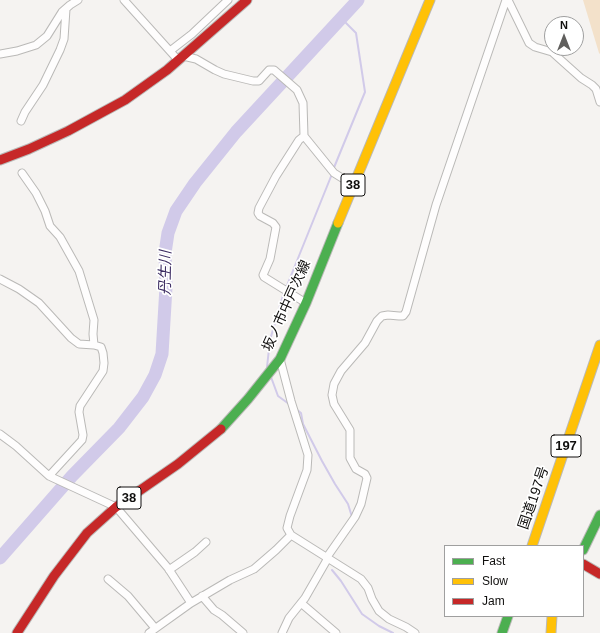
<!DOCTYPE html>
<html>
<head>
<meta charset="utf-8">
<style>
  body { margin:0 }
  #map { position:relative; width:600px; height:633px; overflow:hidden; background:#f5f3f1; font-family:Arial,sans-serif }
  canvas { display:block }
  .legend { position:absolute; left:444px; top:545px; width:140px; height:72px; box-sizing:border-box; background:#fff; border:1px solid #9f9f9f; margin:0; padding:5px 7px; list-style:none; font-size:12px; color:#100f0e }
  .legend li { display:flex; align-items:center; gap:8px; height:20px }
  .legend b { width:20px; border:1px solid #9f9f9f }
  .north { position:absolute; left:544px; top:16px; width:40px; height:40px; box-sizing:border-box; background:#fff; border:1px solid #9f9f9f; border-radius:50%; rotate:0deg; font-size:11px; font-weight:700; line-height:16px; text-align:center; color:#100f0e }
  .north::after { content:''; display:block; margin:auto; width:14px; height:18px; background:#605f5d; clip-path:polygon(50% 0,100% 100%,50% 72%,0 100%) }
</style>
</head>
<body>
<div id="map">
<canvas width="600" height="633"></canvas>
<ul class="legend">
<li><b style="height:5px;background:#4caf50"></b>Fast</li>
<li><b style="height:5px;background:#ffc107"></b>Slow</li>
<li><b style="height:5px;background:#c62828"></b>Jam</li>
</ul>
<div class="north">N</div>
</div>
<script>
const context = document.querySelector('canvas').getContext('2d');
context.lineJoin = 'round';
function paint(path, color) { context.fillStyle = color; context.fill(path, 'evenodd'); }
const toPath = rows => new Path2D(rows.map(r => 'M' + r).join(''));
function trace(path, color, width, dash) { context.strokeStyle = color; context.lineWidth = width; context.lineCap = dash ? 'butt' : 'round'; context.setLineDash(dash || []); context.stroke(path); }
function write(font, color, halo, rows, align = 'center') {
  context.font = font + ' Arial,"Noto Sans JP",sans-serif'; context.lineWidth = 3.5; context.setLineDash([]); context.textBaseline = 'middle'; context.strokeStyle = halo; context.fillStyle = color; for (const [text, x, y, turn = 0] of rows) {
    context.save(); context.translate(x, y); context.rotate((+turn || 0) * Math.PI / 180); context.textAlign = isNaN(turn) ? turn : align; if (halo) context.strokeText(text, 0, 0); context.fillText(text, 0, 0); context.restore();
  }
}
paint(toPath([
  [583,0,600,0,600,54,599,53]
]), '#f3e1ca');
trace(toPath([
  [333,170,365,92,356,33,341,18],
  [286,288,332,174],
  [267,367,270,340,284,292],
  [271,377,278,396,289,404],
  [296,409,301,413,303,424,322,461,335,484,348,504,352,517],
  [332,570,341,581,362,614,379,626,393,633]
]), '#d1cae9', 2);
trace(toPath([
  [0,558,72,476,119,428,143,397,155,375,162,354,166,287,165,253,168,233,176,211,195,183,236,132,358,0]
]), '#d1cae9', 13);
const street = toPath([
  [124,0,178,60],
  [508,0,529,43,535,47,552,52,581,78,592,85,596,89,600,102],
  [170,51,192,34,228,0],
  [0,54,17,51,36,45,47,36,62,12,70,5,78,0],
  [183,56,196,59,215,70,224,74,253,81,259,81,269,70,274,70,297,90,303,103,304,136,334,173,342,178,355,180],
  [21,121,25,112,43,85,60,50,64,39,66,9],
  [304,136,299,140,276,176,259,208,258,213,260,216,273,223,276,227,270,259,263,275,264,277,306,303],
  [22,173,36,193,45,211,50,226,60,237,79,271,94,320,93,334,94,345],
  [0,279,19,289,39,303,71,338,79,344,94,345,101,347,103,353,104,363,103,371,80,406,79,412,83,435,82,440,49,476],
  [280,359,291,401,308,455,307,470,290,516,287,528,291,535,361,579,368,588,372,599,379,611,389,619,406,627,415,633],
  [0,434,16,446,49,476,116,507,168,568,191,603],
  [327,557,355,517,361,504,367,478,365,474,356,469,350,458,350,430,334,404,332,395,334,384,341,371,365,343,377,321,382,316,388,315,399,316,403,316,406,312,436,205,506,0],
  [169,570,195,552,206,542],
  [108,579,128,596,155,628],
  [202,596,214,610,222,615,243,633],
  [301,603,336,633],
  [149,633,191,603,230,580,254,569,276,550,291,535],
  [282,633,289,618,305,598,328,558]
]);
const fast = toPath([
  [221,429,248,399,280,359,306,303,338,223],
  [583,550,600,515],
  [502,633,508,616]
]);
const slow = toPath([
  [338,223,430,0],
  [532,546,600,345],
  [551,633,552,616]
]);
const jam = toPath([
  [0,160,29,149,68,131,125,100,167,70,247,0],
  [583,564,600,574],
  [17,633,54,576,87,533,116,507,178,464,221,429]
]);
trace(street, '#bab9b7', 9);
trace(fast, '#bab9b7', 11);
trace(slow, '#bab9b7', 11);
trace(jam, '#bab9b7', 11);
trace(street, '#fefdfd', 7);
trace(fast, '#4caf50', 9);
trace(slow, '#ffc107', 9);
trace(jam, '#c62828', 9);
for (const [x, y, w] of [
  [353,185,24],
  [566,446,30],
  [129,498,24]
]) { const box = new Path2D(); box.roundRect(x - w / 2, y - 11, w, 22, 3); context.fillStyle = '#fff'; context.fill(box); trace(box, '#100f0e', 1); }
write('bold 13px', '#100f0e', null, [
  ["38",353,185],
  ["197",566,446],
  ["38",129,498]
]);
write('14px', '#100f0e', '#fff', [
  ["坂ノ市中戸次線",287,306,-66],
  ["国道197号",534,498,-71]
]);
write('italic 15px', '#3c2c62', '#fff', [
  ["丹生川",166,273,-89]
]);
</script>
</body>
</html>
